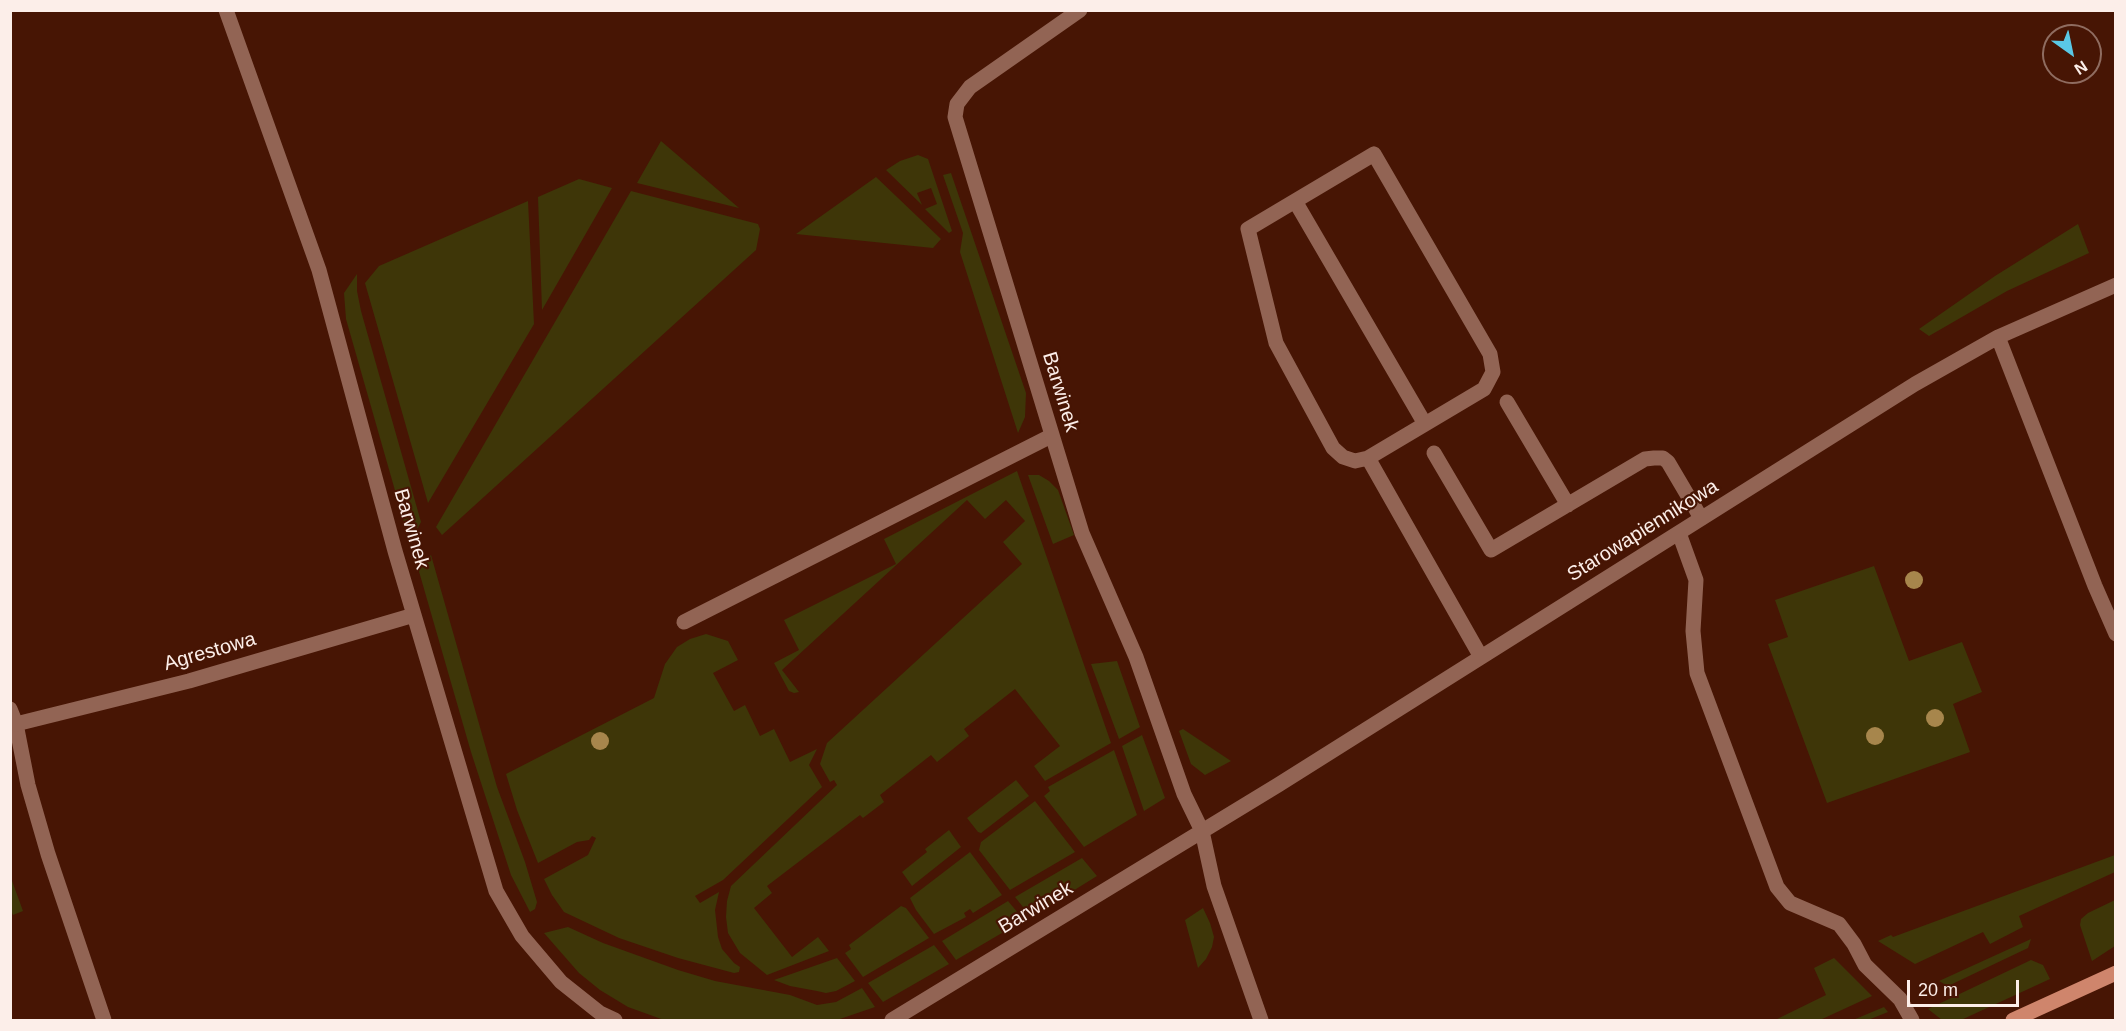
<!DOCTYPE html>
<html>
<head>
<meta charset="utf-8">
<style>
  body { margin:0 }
  #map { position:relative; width:2126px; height:1031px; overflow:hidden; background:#471504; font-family:Helvetica,sans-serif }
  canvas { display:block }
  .frame { position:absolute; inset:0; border:12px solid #fceee9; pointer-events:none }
  .north { position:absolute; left:2042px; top:24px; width:60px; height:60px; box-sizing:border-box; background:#471504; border:2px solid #8f6c60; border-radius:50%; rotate:147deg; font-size:16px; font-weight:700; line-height:24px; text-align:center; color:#fceee9 }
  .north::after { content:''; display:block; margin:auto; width:21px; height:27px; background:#5ac8e6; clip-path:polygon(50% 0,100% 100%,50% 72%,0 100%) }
  .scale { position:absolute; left:1907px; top:980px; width:112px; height:27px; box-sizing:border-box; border:3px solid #fceee9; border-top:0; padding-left:8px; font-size:18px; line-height:21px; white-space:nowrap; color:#fceee9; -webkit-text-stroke:4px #471504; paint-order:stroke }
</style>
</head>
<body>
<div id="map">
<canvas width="2126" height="1031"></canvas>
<div class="frame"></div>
<div class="north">N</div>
<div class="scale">20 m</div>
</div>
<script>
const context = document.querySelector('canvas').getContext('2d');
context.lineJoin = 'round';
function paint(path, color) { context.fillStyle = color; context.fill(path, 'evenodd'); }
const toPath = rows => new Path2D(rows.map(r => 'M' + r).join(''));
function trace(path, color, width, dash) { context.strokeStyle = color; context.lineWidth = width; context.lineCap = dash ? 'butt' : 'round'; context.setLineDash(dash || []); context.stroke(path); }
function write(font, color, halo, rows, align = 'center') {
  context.font = font + ' Helvetica,sans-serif'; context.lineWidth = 4.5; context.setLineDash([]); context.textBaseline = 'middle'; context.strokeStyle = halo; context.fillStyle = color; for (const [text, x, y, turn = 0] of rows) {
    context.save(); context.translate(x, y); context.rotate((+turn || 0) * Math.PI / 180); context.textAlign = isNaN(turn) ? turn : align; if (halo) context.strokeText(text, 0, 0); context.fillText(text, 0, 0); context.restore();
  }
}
paint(toPath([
  [661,141,739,208,637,183],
  [918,155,928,159,952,231,949,233,925,209,937,204,931,188,917,193,922,205,886,170,900,161],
  [951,173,1026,393,1025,417,1018,433,960,252,963,233,943,175],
  [876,177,941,239,933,248,796,234],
  [579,179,612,188,542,310,538,197],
  [631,191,758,224,760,229,756,250,442,535,436,527],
  [528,201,534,324,428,503,365,283,379,266],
  [2078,224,2089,253,2007,291,1929,336,1919,329,1995,276],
  [357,274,357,291,361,311,421,522,410,543,346,319,344,293],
  [1017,471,1111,743,1045,781,1034,766,1060,746,1015,689,964,729,969,736,937,762,931,755,880,795,884,802,863,818,860,815,767,886,772,893,754,908,792,957,818,937,829,951,767,975,740,953,728,933,726,917,727,901,731,886,837,785,834,780,830,782,820,764,827,743,1022,564,1003,542,1025,521,1006,500,985,519,967,500,782,670,799,692,794,693,789,691,774,663,799,650,784,620,896,564,884,539],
  [1028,475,1039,475,1049,481,1058,490,1074,535,1053,544],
  [431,555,497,787,525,862,537,902,535,909,530,912,511,875,471,752,418,568],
  [1874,566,1909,661,1962,642,1982,692,1953,704,1970,752,1827,803,1768,644,1788,637,1775,600],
  [706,634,728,641,738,660,713,673,734,711,745,705,760,736,774,729,790,762,817,749,809,765,822,787,723,880,695,896,700,903,719,892,715,910,718,937,722,949,734,963,740,967,739,972,734,973,678,958,619,938,564,912,552,895,544,879,588,855,596,838,592,836,589,840,577,842,538,863,517,810,506,774,654,698,665,664,677,647,690,639],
  [1117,661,1140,727,1119,739,1091,664],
  [1183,729,1231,761,1205,775,1191,764,1179,731],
  [1142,735,1165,798,1144,811,1122,746],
  [1114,750,1137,815,1084,847,1044,796,1050,791,1048,787],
  [1016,780,1029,796,981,833,978,832,967,818],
  [1035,801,1075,852,1010,890,979,850,981,842],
  [949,830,961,847,912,886,902,872,927,852,925,849],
  [970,852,1002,895,973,913,970,909,964,913,966,917,934,934,916,910,910,898],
  [2115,855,2115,872,2019,916,2023,927,1990,944,1983,932,1915,964,1878,941,1891,935,1893,937],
  [1082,858,1097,876,1031,917,1015,897],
  [11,878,23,911,13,915,11,911],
  [2115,900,2115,946,2092,961,2080,925,2081,919,2088,913],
  [1008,901,1024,920,956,960,942,941],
  [901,906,906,908,929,938,863,977,845,953,851,949,849,945],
  [1203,908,1210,923,1214,937,1212,947,1206,959,1198,968,1185,920],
  [568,927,603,943,678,970,715,981,790,995,817,1005,836,1002,862,988,875,1007,837,1020,664,1020,628,1007,600,990,579,973,544,933],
  [2031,939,2028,948,1948,986,1939,981],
  [934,945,949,964,883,1002,868,983],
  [837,958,855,981,836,991,826,993,817,991,790,986,774,980],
  [1834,958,1872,996,1820,1020,1775,1020,1826,995,1814,968],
  [2031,960,2043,965,2050,979,1961,1020,1942,1020,1928,1009],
  [1884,1007,1888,1012,1868,1020,1853,1020]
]), '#3e3608');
trace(toPath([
  [1507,402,1568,505],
  [1434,453,1491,550,1645,459,1654,458,1663,458,1668,462,1701,518],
  [1679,533,1696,580,1693,631,1697,673,1777,887,1790,903,1839,924,1854,944,1865,965,1900,999,1912,1020],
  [684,622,1051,436],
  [16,724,28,785,48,854,104,1020]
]), '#926454', 15);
trace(toPath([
  [226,10,319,270,395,551,496,891,522,936,561,982,600,1013,615,1020],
  [1080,10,970,87,957,104,955,117,1082,533,1136,657,1184,794,1202,831,1214,886,1261,1020],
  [1374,154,1490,354,1493,372,1484,389,1368,458,1355,461,1343,457,1333,448,1276,343,1248,229,1374,154],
  [1295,201,1425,424],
  [1998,337,2095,586,2116,634],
  [1368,458,1481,657],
  [10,709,16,724,189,681,414,615],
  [892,1020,1278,785,1915,384,1998,337,2116,285]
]), '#926454', 15);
trace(toPath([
  [2013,1020,2116,973]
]), '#cf856c', 15);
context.fillStyle = '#a7864c';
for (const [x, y] of [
  [1914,580],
  [1935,718],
  [1875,736],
  [600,741]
]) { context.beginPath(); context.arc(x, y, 9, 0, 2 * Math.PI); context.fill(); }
write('20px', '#fceee9', '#471504', [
  ["Barwinek",1060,392,73],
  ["Barwinek",411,529,74],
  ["Starowapiennikowa",1643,531,-32],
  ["Agrestowa",210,652,-16],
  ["Barwinek",1036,908,-31]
]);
</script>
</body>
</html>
